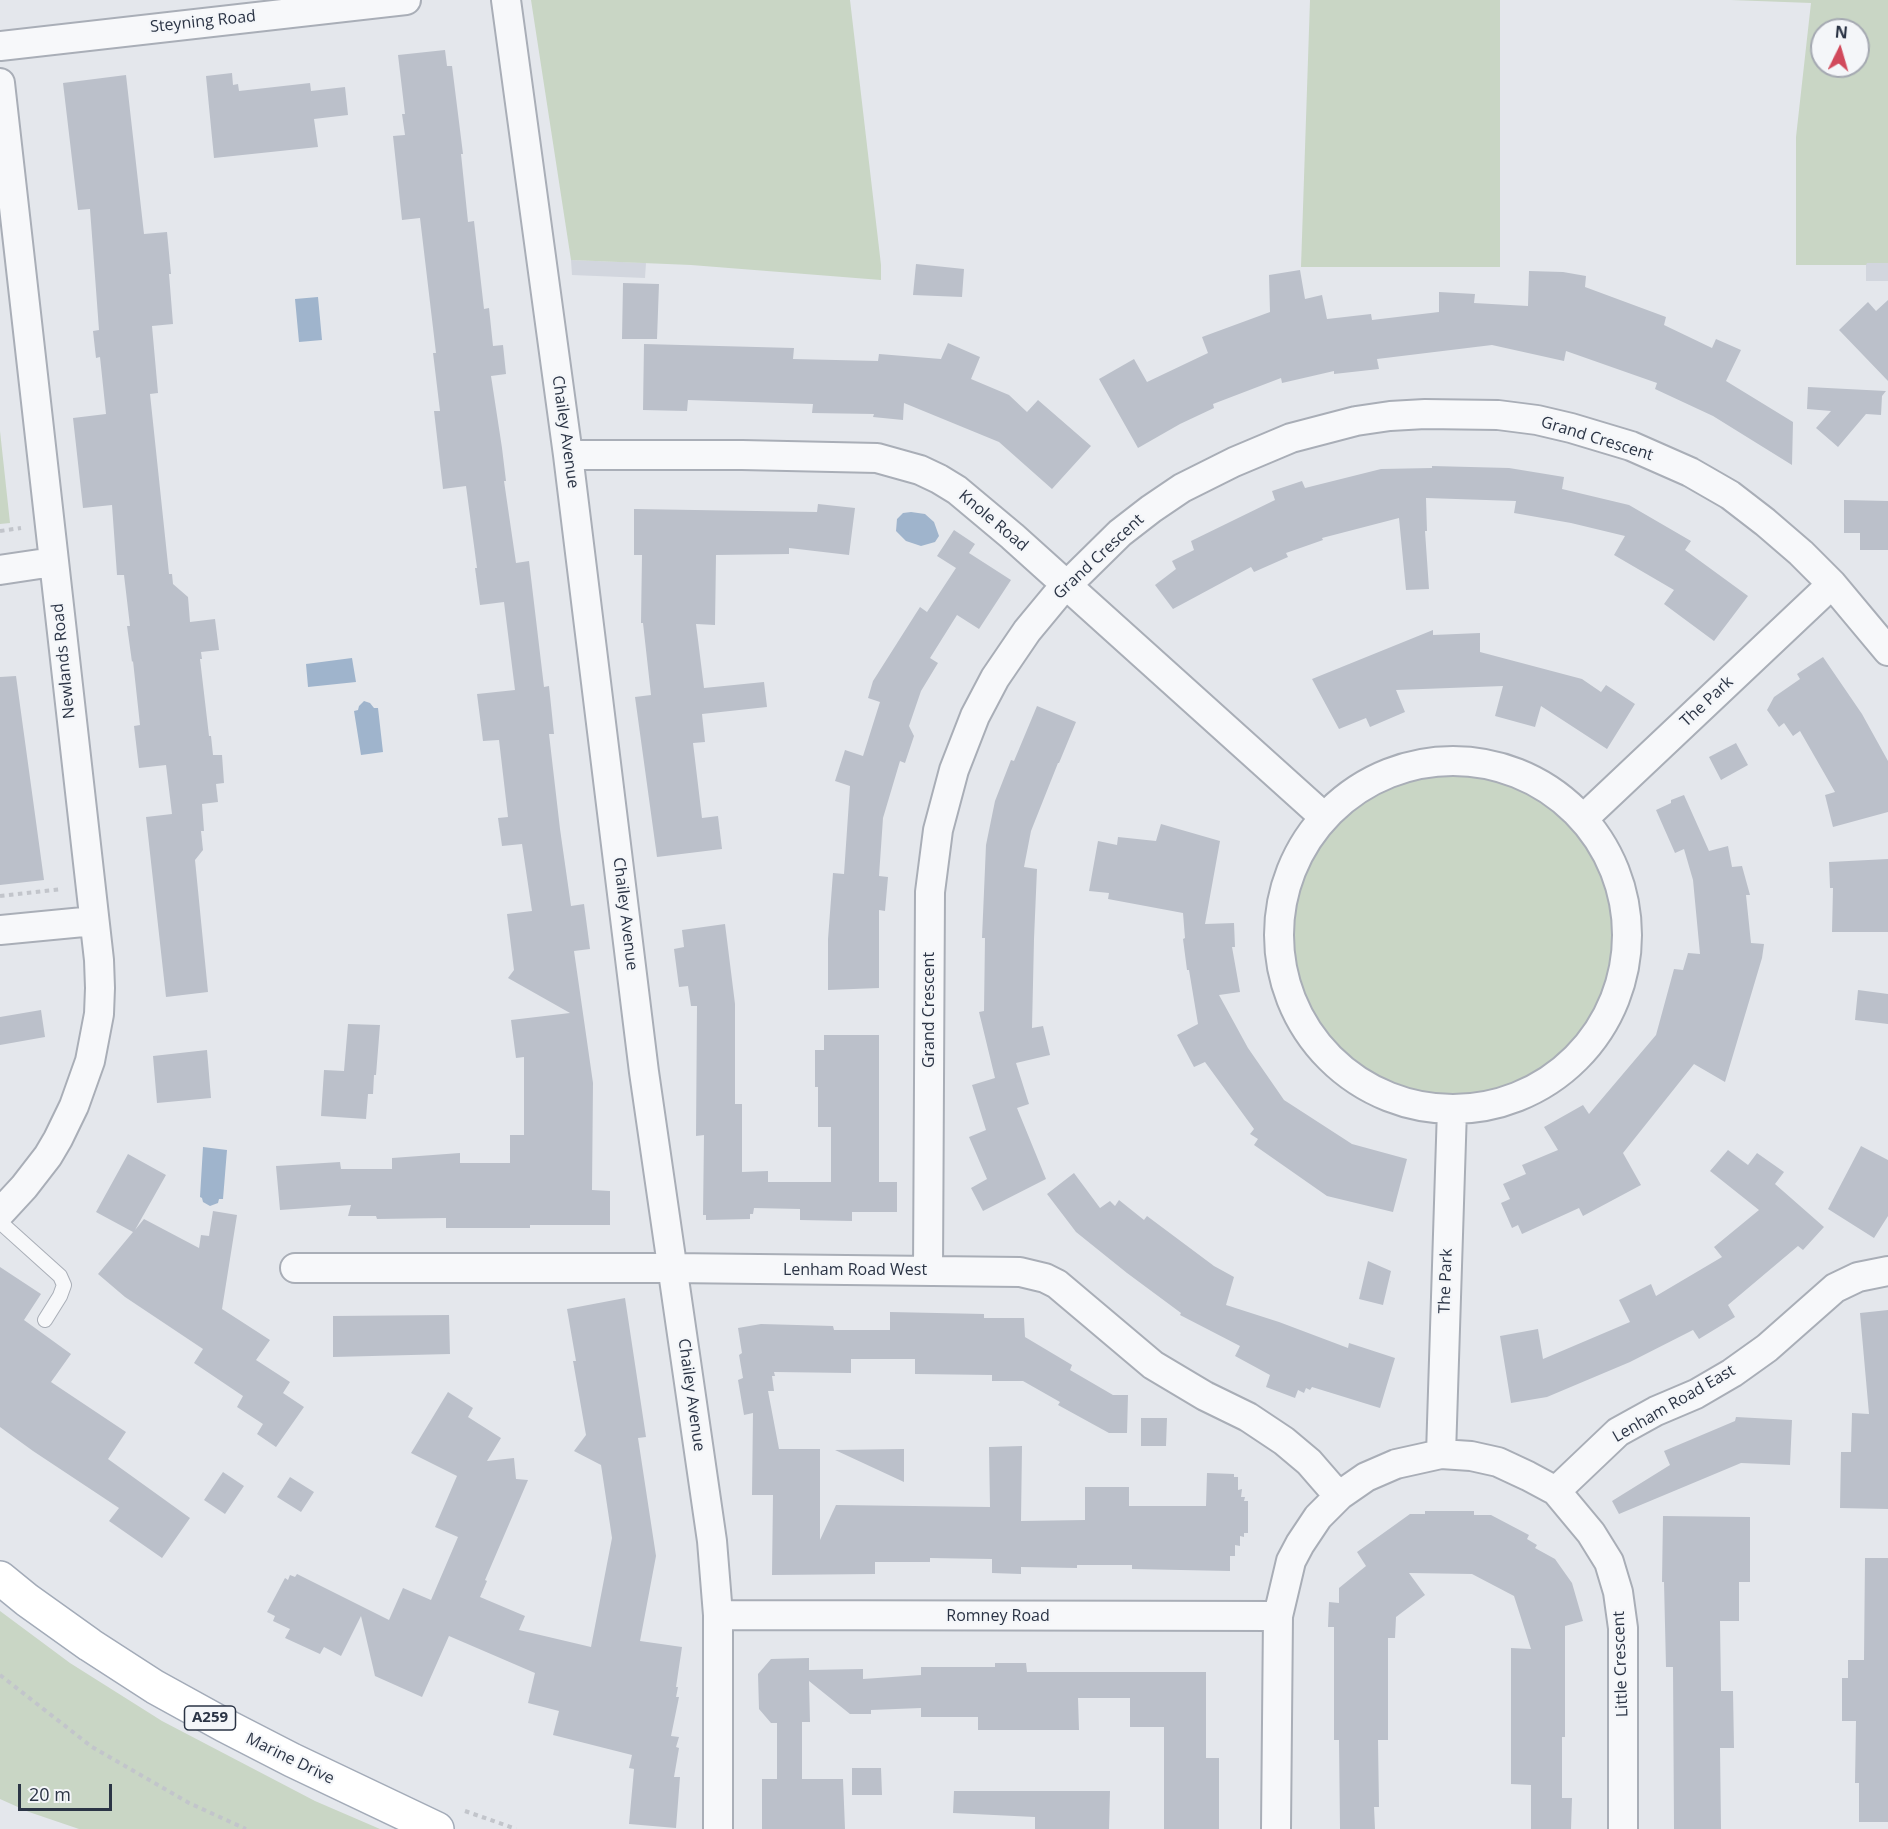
<!DOCTYPE html>
<html>
<head>
<meta charset="utf-8">
<style>
  body { margin:0 }
  #map { position:relative; width:1888px; height:1829px; overflow:hidden; background:#e4e7ec; font-family:"Open Sans",sans-serif }
  canvas { display:block }
  .north { position:absolute; left:1810px; top:18px; width:60px; height:60px; box-sizing:border-box; background:#f4f6f9; border:2px solid #a4a8b1; border-radius:50%; rotate:5deg; font-size:16px; font-weight:700; line-height:24px; text-align:center; color:#2b3445 }
  .north::after { content:''; display:block; margin:auto; width:21px; height:27px; background:#d1495b; clip-path:polygon(50% 0,100% 100%,50% 72%,0 100%) }
  .scale { position:absolute; left:18px; top:1784px; width:94px; height:27px; box-sizing:border-box; border:3px solid #2b3445; border-top:0; padding-left:8px; font-size:18px; line-height:21px; white-space:nowrap; color:#2b3445; -webkit-text-stroke:4px #f4f6f9; paint-order:stroke }
</style>
</head>
<body>
<div id="map">
<canvas width="1888" height="1829"></canvas>
<div class="north">N</div>
<div class="scale">20 m</div>
</div>
<script>
const context = document.querySelector('canvas').getContext('2d');
context.lineJoin = 'round';
function paint(path, color) { context.fillStyle = color; context.fill(path, 'evenodd'); }
const toPath = rows => new Path2D(rows.map(r => 'M' + r).join(''));
function trace(path, color, width, dash) { context.strokeStyle = color; context.lineWidth = width; context.lineCap = dash ? 'butt' : 'round'; context.setLineDash(dash || []); context.stroke(path); }
function write(font, color, halo, rows, align = 'center') {
  context.font = font + ' "Open Sans",sans-serif'; context.lineWidth = 4.5; context.setLineDash([]); context.textBaseline = 'middle'; context.strokeStyle = halo; context.fillStyle = color; for (const [text, x, y, turn = 0] of rows) {
    context.save(); context.translate(x, y); context.rotate((+turn || 0) * Math.PI / 180); context.textAlign = isNaN(turn) ? turn : align; if (halo) context.strokeText(text, 0, 0); context.fillText(text, 0, 0); context.restore();
  }
}
paint(toPath([
  [571,260,646,263,645,278,572,275],
  [1866,263,1888,263,1888,281,1866,281]
]), '#d2d6de');
paint(toPath([
  [531,0,850,0,881,265,881,280,691,265,571,260],
  [1310,0,1500,0,1500,267,1301,267],
  [1731,0,1888,0,1888,263,1867,263,1866,265,1796,265,1796,137,1811,3],
  [1822,30,1858,30,1858,66,1822,66],
  [0,431,10,523,0,524],
  '1288 935a163 163 0 1 1 326 0a163 163 0 1 1-326 0Z',
  [0,1611,70,1663,162,1721,315,1801,380,1829,79,1829,29,1812,0,1799]
]), '#c9d6c5');
paint(toPath([
  [318,297,322,340,299,342,295,299],
  [911,512,925,514,934,522,939,536,935,542,921,546,906,541,896,531,897,519,903,513],
  [352,658,356,682,308,687,306,664],
  [364,701,370,703,374,708,378,708,383,752,361,755,354,711,358,710,359,706],
  [203,1147,227,1150,223,1199,219,1199,218,1203,210,1206,203,1202,202,1198,200,1197]
]), '#9fb4cc');
paint(toPath([
  [445,50,447,66,452,66,463,154,461,154,468,222,474,221,484,309,489,308,493,346,503,345,506,374,491,376,502,448,506,481,504,481,516,563,529,561,544,687,549,686,554,734,549,734,560,829,571,906,584,904,590,949,574,951,593,1083,592,1190,610,1191,610,1225,530,1225,530,1228,446,1228,446,1218,377,1219,376,1216,348,1216,351,1205,280,1210,276,1166,340,1162,341,1169,392,1169,392,1158,460,1153,460,1163,510,1163,510,1135,524,1135,524,1057,516,1058,511,1020,570,1013,508,978,514,970,507,914,532,911,522,844,502,846,498,818,508,817,499,740,483,741,477,694,515,690,504,602,480,605,475,568,477,568,466,486,443,489,434,411,440,411,433,353,436,353,420,218,402,220,393,136,405,135,402,114,405,114,398,55],
  [232,73,233,85,238,84,239,91,310,83,311,91,345,87,348,115,314,119,318,147,214,158,206,76],
  [126,75,144,234,167,232,171,274,169,274,173,324,152,326,158,393,150,394,169,574,172,574,173,584,188,597,190,622,215,619,219,650,201,652,202,659,200,659,209,736,211,736,213,755,222,755,224,783,216,784,218,802,202,804,204,831,201,831,203,850,195,860,208,992,166,997,146,817,172,814,166,765,139,768,134,726,140,725,133,661,132,662,127,626,130,626,124,575,117,575,112,505,83,508,73,418,106,414,100,357,96,358,93,331,99,330,90,209,78,210,63,83],
  [916,264,964,269,962,297,913,295],
  [1300,270,1305,299,1322,295,1327,319,1371,314,1372,320,1439,312,1439,292,1475,294,1474,303,1528,306,1529,271,1563,272,1586,276,1585,287,1666,317,1664,325,1712,348,1716,339,1741,350,1726,381,1793,422,1792,465,1713,416,1655,389,1657,383,1566,351,1564,361,1492,345,1377,359,1379,369,1334,374,1334,371,1282,383,1281,378,1213,404,1214,408,1180,424,1138,448,1099,379,1134,359,1147,382,1208,353,1202,337,1270,312,1269,275],
  [623,283,659,284,657,339,622,339],
  [1888,300,1888,381,1839,330,1868,302,1876,311],
  [948,343,980,357,971,379,1009,395,1027,412,1038,400,1091,446,1052,489,999,442,904,403,903,420,873,417,874,414,812,413,813,404,688,400,687,411,643,410,644,344,794,348,793,359,878,361,879,354,941,359],
  [1808,387,1886,391,1882,396,1881,415,1866,414,1838,447,1816,428,1831,411,1807,409],
  [1432,466,1509,468,1564,477,1562,489,1629,505,1691,541,1685,550,1748,596,1714,641,1664,604,1674,590,1614,555,1625,536,1571,523,1514,513,1516,501,1426,498,1427,531,1425,531,1429,589,1406,590,1399,518,1322,538,1323,540,1286,553,1288,557,1254,572,1251,567,1173,609,1155,585,1176,569,1172,561,1194,550,1191,541,1275,500,1272,491,1302,481,1305,488,1381,469,1432,468],
  [1844,500,1888,501,1888,550,1860,550,1860,533,1844,533],
  [818,504,855,508,849,555,789,548,789,554,716,555,715,625,696,624,704,688,764,682,767,707,702,714,705,742,693,743,702,818,718,816,722,849,657,857,635,697,651,695,643,623,641,623,642,555,634,555,634,509,817,512],
  [954,530,975,544,969,553,1011,580,979,629,957,615,930,658,938,663,921,691,909,726,914,736,905,763,900,761,883,818,879,876,888,877,885,911,879,910,879,988,828,990,828,939,833,873,844,874,850,786,835,781,845,750,863,756,880,702,868,698,873,681,920,607,927,612,956,568,937,556],
  [1433,630,1433,635,1480,633,1480,652,1582,679,1601,692,1606,685,1635,704,1607,749,1541,706,1535,727,1495,716,1503,686,1396,690,1405,712,1370,727,1366,718,1339,729,1312,679],
  [1823,657,1862,714,1888,761,1888,812,1833,827,1825,795,1835,792,1800,731,1793,736,1784,723,1779,727,1767,710,1774,697,1800,679,1797,674],
  [16,676,44,880,0,885,0,677],
  [1037,706,1076,722,1059,763,1058,763,1031,831,1024,867,1037,869,1034,939,1032,1028,1043,1026,1050,1055,1016,1063,1029,1104,1017,1108,1046,1179,983,1211,971,1188,987,1179,969,1137,986,1130,972,1085,995,1078,979,1012,984,1011,985,938,982,938,986,845,995,801,1011,760,1014,761],
  [1736,743,1748,765,1721,780,1709,757],
  [1684,795,1709,851,1728,846,1732,867,1742,866,1750,895,1746,895,1751,943,1764,944,1762,958,1725,1082,1694,1064,1623,1153,1641,1185,1583,1216,1579,1208,1522,1234,1518,1225,1512,1228,1501,1203,1510,1199,1503,1184,1526,1174,1522,1165,1558,1150,1544,1127,1583,1105,1589,1114,1656,1035,1674,969,1683,970,1688,953,1700,954,1693,880,1684,849,1675,853,1656,810,1671,803,1671,800],
  [1161,824,1220,841,1205,924,1234,923,1235,947,1232,947,1240,992,1219,995,1248,1048,1284,1100,1352,1144,1407,1159,1393,1212,1327,1196,1254,1145,1258,1139,1250,1134,1254,1129,1205,1062,1194,1067,1177,1035,1198,1024,1189,970,1187,970,1183,939,1185,938,1183,913,1108,899,1109,893,1089,891,1098,841,1117,845,1118,837,1156,841],
  [1888,859,1888,932,1832,932,1833,888,1830,888,1829,862],
  [725,924,735,1004,735,1104,742,1104,742,1172,768,1171,768,1182,831,1182,831,1127,818,1127,818,1087,815,1087,815,1050,824,1050,824,1035,879,1035,879,1182,897,1182,897,1212,852,1212,852,1221,800,1220,800,1209,754,1208,753,1214,750,1214,750,1219,706,1220,706,1215,703,1215,704,1135,696,1136,697,1006,691,1006,688,986,679,987,674,949,684,947,682,930],
  [1858,990,1888,994,1888,1024,1855,1020],
  [41,1010,45,1037,0,1045,0,1017],
  [348,1024,380,1025,376,1075,374,1075,373,1094,368,1094,366,1119,321,1116,324,1070,344,1071],
  [207,1050,211,1098,157,1103,153,1056],
  [1861,1146,1888,1160,1888,1216,1874,1238,1828,1209],
  [1728,1150,1748,1165,1757,1153,1784,1172,1775,1184,1824,1227,1803,1250,1798,1246,1728,1305,1735,1317,1699,1339,1693,1330,1630,1362,1547,1397,1511,1403,1500,1336,1538,1329,1543,1359,1630,1322,1619,1300,1651,1284,1656,1296,1722,1257,1714,1247,1759,1210,1710,1171],
  [128,1154,166,1175,135,1230,144,1219,199,1248,201,1235,209,1236,213,1211,237,1215,222,1309,270,1340,256,1360,290,1382,283,1393,304,1407,276,1447,257,1434,263,1424,237,1407,243,1396,194,1363,203,1349,125,1297,98,1274,133,1232,96,1212],
  [1074,1173,1100,1208,1110,1201,1115,1206,1119,1200,1144,1220,1147,1216,1214,1266,1234,1277,1226,1305,1279,1322,1348,1348,1349,1343,1395,1358,1380,1408,1312,1387,1310,1390,1306,1388,1304,1393,1298,1390,1295,1398,1266,1387,1270,1375,1235,1356,1240,1346,1180,1315,1181,1313,1127,1273,1076,1232,1047,1194],
  [1368,1261,1391,1271,1383,1305,1359,1299],
  [0,1267,41,1294,24,1320,71,1354,51,1382,126,1432,108,1459,190,1518,162,1558,109,1521,119,1508,33,1451,0,1427],
  [625,1298,646,1437,638,1438,656,1556,640,1641,682,1647,676,1687,678,1687,676,1697,679,1697,671,1736,679,1737,676,1747,679,1748,674,1777,680,1777,676,1828,629,1824,634,1769,629,1768,632,1755,553,1735,559,1711,528,1703,535,1673,449,1636,422,1697,375,1676,361,1616,341,1656,324,1647,320,1654,285,1638,290,1629,273,1621,275,1616,267,1612,285,1578,288,1580,290,1575,295,1577,297,1574,389,1620,403,1588,431,1600,458,1537,435,1527,457,1476,411,1453,448,1392,473,1408,468,1417,501,1438,487,1461,514,1458,516,1479,528,1480,485,1580,487,1581,480,1597,525,1616,519,1630,591,1647,612,1538,601,1465,574,1451,586,1435,573,1361,576,1361,567,1309],
  [1888,1310,1888,1509,1840,1508,1841,1452,1851,1452,1852,1413,1869,1414,1860,1313],
  [890,1312,984,1314,984,1318,1024,1318,1025,1337,1072,1365,1070,1370,1113,1395,1128,1395,1127,1433,1109,1433,1058,1405,1060,1402,1023,1381,992,1381,992,1375,915,1374,915,1359,851,1359,851,1373,774,1372,775,1376,772,1376,774,1391,768,1391,779,1449,820,1449,820,1540,836,1505,990,1507,989,1447,1022,1446,1021,1521,1085,1520,1085,1487,1129,1487,1129,1506,1206,1506,1207,1473,1234,1474,1234,1477,1238,1477,1238,1490,1242,1489,1241,1497,1245,1497,1244,1501,1248,1501,1248,1533,1244,1533,1244,1537,1240,1536,1240,1546,1235,1545,1235,1556,1230,1556,1230,1571,1132,1569,1132,1565,1077,1565,1077,1568,1021,1567,1021,1574,992,1573,992,1559,930,1558,930,1562,875,1562,875,1574,772,1575,773,1495,752,1495,753,1413,744,1415,738,1380,743,1378,739,1355,742,1353,738,1328,761,1324,833,1326,834,1330,890,1330],
  [449,1315,450,1354,333,1357,333,1316],
  [1736,1417,1792,1420,1790,1465,1741,1463,1619,1514,1612,1501,1670,1465,1664,1451,1735,1421],
  [1141,1418,1167,1418,1166,1446,1141,1446],
  [904,1449,904,1482,835,1450],
  [223,1472,244,1486,225,1514,204,1500],
  [290,1477,314,1492,301,1512,277,1497],
  [1425,1511,1474,1511,1474,1515,1491,1515,1529,1535,1527,1539,1537,1545,1535,1548,1555,1559,1572,1583,1583,1621,1565,1626,1565,1737,1562,1737,1562,1798,1572,1798,1571,1829,1531,1829,1531,1785,1511,1784,1511,1648,1531,1649,1514,1596,1472,1574,1409,1573,1425,1595,1396,1617,1395,1638,1388,1638,1388,1740,1378,1740,1379,1807,1374,1807,1375,1829,1340,1829,1339,1740,1334,1740,1334,1627,1328,1627,1329,1602,1339,1603,1339,1588,1366,1566,1357,1552,1410,1514,1425,1514],
  [1663,1516,1750,1517,1750,1582,1739,1582,1739,1621,1720,1621,1721,1691,1733,1691,1734,1748,1720,1748,1721,1829,1674,1829,1673,1667,1666,1667,1664,1582,1662,1582],
  [1865,1558,1888,1558,1888,1822,1859,1822,1859,1783,1855,1783,1856,1721,1842,1721,1842,1678,1848,1678,1848,1660,1864,1660],
  [809,1658,809,1670,863,1669,863,1679,921,1675,921,1667,995,1667,995,1663,1026,1663,1027,1672,1206,1672,1206,1758,1219,1758,1219,1829,1164,1829,1164,1727,1130,1727,1130,1698,1078,1698,1079,1730,978,1730,978,1717,921,1717,921,1708,871,1710,871,1714,850,1714,809,1681,810,1722,802,1722,802,1779,843,1779,845,1829,762,1829,762,1779,777,1779,777,1723,771,1723,759,1709,758,1674,771,1659],
  [852,1768,881,1768,882,1795,852,1795],
  [954,1791,1110,1791,1109,1829,1035,1829,1035,1817,953,1813]
]), '#bbc0ca');
const lane = toPath([
  [0,1222,60,1276,64,1285,60,1296,45,1320]
]);
const street = toPath([
  [506,0,568,455,644,1072,712,1541,718,1615,718,1829],
  [0,46,406,0],
  [0,83,99,960,100,988,99,1014,90,1061,74,1106,58,1139,48,1156,24,1187,0,1213],
  [568,455,742,455,877,458,920,470,939,479,957,490,1012,536,1324,817],
  [0,570,53,562],
  '1279 935a174 174 0 1 1 348 0a174 174 0 1 1-348 0Z',
  [1583,819,1832,584],
  [0,930,94,921],
  [295,1268,672,1268,1020,1272,1045,1278,1057,1284,1153,1365,1205,1396,1248,1417,1284,1441,1309,1462,1329,1485,1340,1495],
  [928,1270,930,892,938,830,954,770,975,716,995,678,1027,631,1056,596,1120,533,1151,509,1182,488,1234,462,1291,438,1356,421,1390,416,1425,414,1498,415,1537,420,1571,428,1631,446,1690,472,1730,495,1765,522,1801,553,1832,584,1888,651],
  [1441,1454,1452,1109],
  [1556,1491,1618,1432,1656,1411,1696,1394,1732,1373,1767,1348,1835,1288,1858,1277,1888,1271],
  [718,1615,1278,1616],
  [1276,1829,1278,1616,1291,1561,1300,1544,1318,1517,1340,1495,1366,1477,1396,1464,1441,1454,1471,1456,1498,1462,1528,1476,1556,1491,1591,1533,1609,1562,1618,1592,1623,1628,1623,1829]
]);
const primary = toPath([
  [0,1578,27,1600,90,1645,155,1687,224,1725,292,1760,437,1829]
]);
trace(lane, '#a9aeb7', 16);
trace(street, '#a9aeb7', 32);
trace(primary, '#a3abb8', 36);
trace(toPath([
  [0,531,21,528],
  [0,896,62,889],
  [0,1675,92,1747,189,1803,246,1829],
  [465,1811,516,1829]
]), '#c2c5cb', 4, [4.5, 4.5]);
trace(lane, '#f7f8fa', 14);
trace(street, '#f7f8fa', 28);
trace(primary, '#fff', 33);
for (const [x, y, w] of [
  [210,1718,51]
]) { const box = new Path2D(); box.roundRect(x - w / 2, y - 12, w, 24, 4.5); context.fillStyle = '#f4f6f9'; context.fill(box); trace(box, '#2b3445', 1.5); }
write('bold 15px', '#2b3445', null, [
  ["A259",210,1718]
]);
write('16px', '#2b3445', '#f4f6f9', [
  ["Steyning Road",203,22,-6],
  ["Chailey Avenue",565,432,82],
  ["Grand Crescent",1597,439,17],
  ["Knole Road",993,521,40],
  ["Grand Crescent",1099,557,-43],
  ["Newlands Road",64,661,-96],
  ["The Park",1707,702,-43],
  ["Chailey Avenue",625,914,83],
  ["Grand Crescent",929,1010,-90],
  ["Lenham Road West",855,1270],
  ["The Park",1446,1281,-88],
  ["Chailey Avenue",691,1395,82],
  ["Lenham Road East",1674,1404,-30],
  ["Romney Road",998,1616],
  ["Little Crescent",1621,1664,-92],
  ["Marine Drive",290,1759,26]
]);
</script>
</body>
</html>
